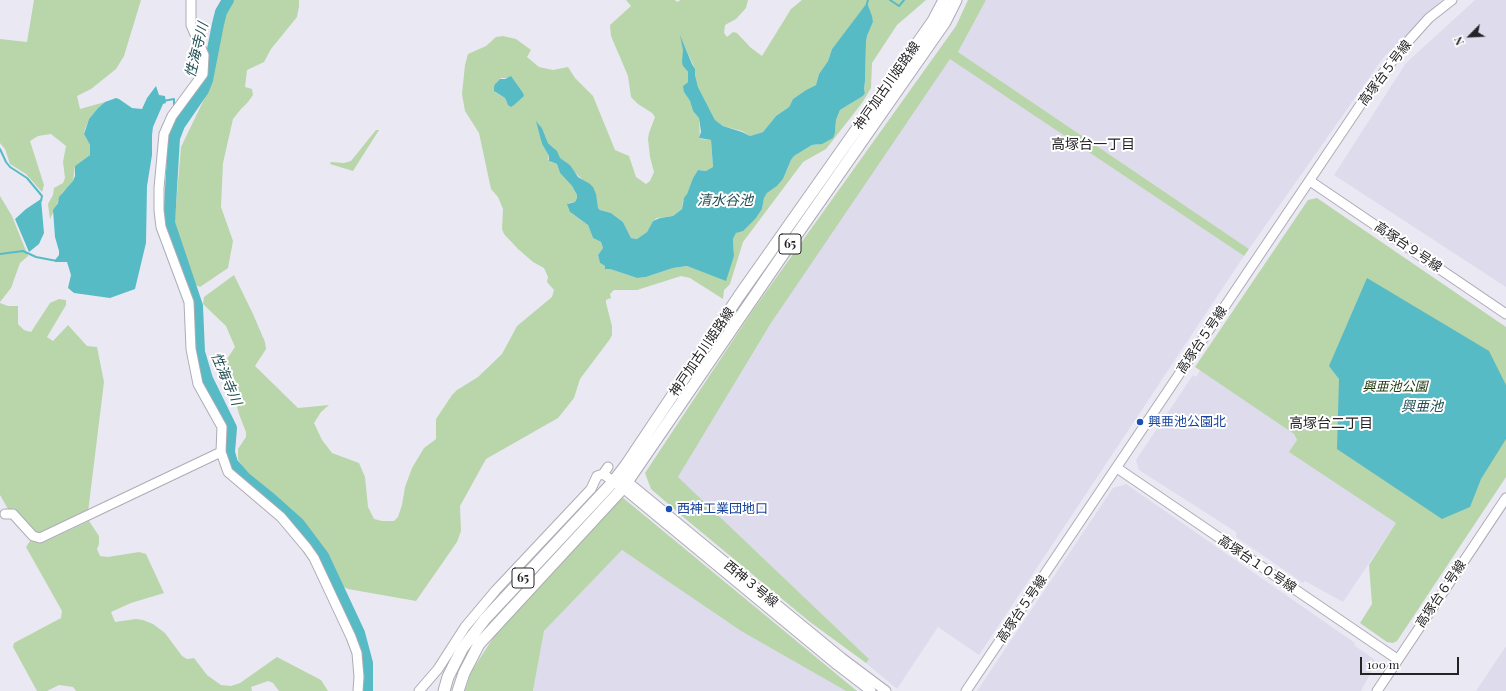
<!DOCTYPE html>
<html>
<head>
<meta charset="utf-8">
<style>
  body { margin:0 }
  #map { position:relative; width:1506px; height:691px; overflow:hidden; background:#eae9f3; font-family:"Playfair Display",serif }
  canvas { display:block }
  .north { position:absolute; left:1450px; top:16px; width:40px; height:40px; -webkit-text-stroke:3px #fff; paint-order:stroke; rotate:246deg; font-size:11px; font-weight:700; line-height:16px; text-align:center; color:#242427 }
  .north::after { content:''; display:block; margin:auto; width:14px; height:18px; background:#242427; clip-path:polygon(50% 0,100% 100%,50% 72%,0 100%) }
  .scale { position:absolute; left:1360px; top:657px; width:99px; height:18px; box-sizing:border-box; border:2px solid #242427; border-top:0; padding-left:5px; font-size:12px; line-height:14px; white-space:nowrap; color:#242427; -webkit-text-stroke:3px #fff; paint-order:stroke }
</style>
</head>
<body>
<div id="map">
<canvas width="1506" height="691"></canvas>
<div class="north">N</div>
<div class="scale">100 m</div>
</div>
<script>
const context = document.querySelector('canvas').getContext('2d');
context.lineJoin = 'round';
function paint(path, color) { context.fillStyle = color; context.fill(path, 'evenodd'); }
const toPath = rows => new Path2D(rows.map(r => 'M' + r).join(''));
function trace(path, color, width, dash) { context.strokeStyle = color; context.lineWidth = width; context.lineCap = dash ? 'butt' : 'round'; context.setLineDash(dash || []); context.stroke(path); }
function write(font, color, halo, rows, align = 'center') {
  context.font = font + ' "Playfair Display","Noto Sans JP",serif'; context.lineWidth = 4; context.setLineDash([]); context.textBaseline = 'middle'; context.strokeStyle = halo; context.fillStyle = color; for (const [text, x, y, turn = 0] of rows) {
    context.save(); context.translate(x, y); context.rotate((+turn || 0) * Math.PI / 180); context.textAlign = isNaN(turn) ? turn : align; if (halo) context.strokeText(text, 0, 0); context.fillText(text, 0, 0); context.restore();
  }
}
paint(toPath([
  [986,0,1442,0,1383,58,1249,249,958,52],
  [1475,0,1506,0,1506,287,1334,175,1406,63],
  [950,58,1244,256,979,655,938,627,897,689,866,663,869,659,678,477,771,323,848,205],
  [1200,370,1294,434,1297,440,1290,452,1396,523,1343,602,1305,581,1303,583,1236,537,1236,532,1139,470,1136,460,1193,375,1196,377],
  [1126,484,1355,643,1354,645,1375,660,1375,665,1361,691,977,691,1113,488],
  [622,550,741,631,846,691,533,691,544,631],
  [1506,646,1506,691,1476,691]
]), '#dddbec');
paint(toPath([
  [34,0,141,0,124,56,116,69,91,89,77,96,80,109,105,102,98,108,89,119,85,129,84,134,90,145,90,155,75,166,73,181,69,187,62,193,50,219,48,204,53,195,54,188,63,183,65,178,63,162,66,146,51,134,38,136,30,141,44,185,42,192,26,174,10,164,5,149,0,143,0,39,27,42],
  [231,0,299,0,299,6,297,17,271,49,264,62,247,70,245,87,252,89,253,95,248,102,241,109,233,119,223,163,221,207,233,241,228,268,200,287,196,285,174,229,181,147,210,87,226,13],
  [626,0,675,0,677,2,681,0,748,0,746,8,736,19,725,25,724,33,727,37,733,32,737,33,750,47,762,56,791,9,802,0,926,0,897,25,872,63,871,88,862,103,826,149,803,162,743,242,730,284,724,290,723,299,690,278,681,276,637,290,614,290,610,294,611,298,606,300,606,303,612,326,612,335,610,339,580,379,574,398,558,418,486,459,460,506,461,531,457,542,416,601,348,589,342,586,322,546,291,510,253,479,243,468,238,459,238,449,246,437,246,432,239,414,225,362,235,347,226,326,203,304,204,297,234,275,253,314,265,342,266,349,255,366,298,408,329,405,321,412,314,423,322,440,332,453,359,463,365,477,368,507,374,519,382,521,394,521,398,517,402,505,405,487,412,468,424,448,436,439,436,419,452,395,457,390,478,377,502,354,517,326,552,297,554,290,547,282,548,277,544,268,533,262,518,249,504,234,502,229,503,209,498,197,491,189,479,133,465,111,462,94,465,65,468,54,486,46,496,37,503,36,516,39,531,50,527,57,539,67,553,70,568,67,575,78,593,96,615,150,629,156,636,177,646,184,650,181,654,172,650,157,648,139,649,133,655,117,652,113,638,104,631,97,628,76,611,36,610,25,631,6],
  [867,4,873,22,867,36,866,42,865,81,864,89,865,93,863,96,840,110,836,120,835,133,817,145,812,145,794,156,791,160,783,179,777,186,767,193,764,198,762,209,756,218,736,233,733,239,734,256,725,280,687,266,673,268,646,277,637,278,610,269,600,263,598,255,603,248,601,242,593,238,588,225,571,213,568,203,575,202,577,198,577,195,572,186,560,173,557,164,550,162,548,159,549,156,542,144,537,122,542,128,548,143,554,148,559,158,570,165,573,171,583,180,598,208,600,210,611,213,623,222,631,238,637,239,647,232,653,221,657,218,673,216,682,209,683,201,687,194,693,178,698,170,706,171,713,168,711,140,700,139,699,117,693,111,690,101,684,92,684,85,688,82,688,72,683,66,683,46,681,38,695,69,695,75,698,87,715,120,723,126,742,131,750,136,763,132,776,116,789,107,793,99,806,90,816,85,819,74,828,61,832,49],
  [501,78,508,78,507,103,505,98,495,92,495,84],
  [968,0,986,0,958,52,1249,249,1244,256,950,59,771,323,678,477,869,659,866,663,810,622,688,521,651,489,645,473,753,310,956,26],
  [376,130,379,130,353,171,330,164,331,162,344,163,351,161],
  [0,196,12,216,28,256,20,263,11,288,0,302],
  [1317,198,1506,327,1506,477,1397,641,1393,643,1387,642,1360,623,1372,604,1369,565,1396,523,1289,452,1297,440,1294,434,1195,367,1308,200],
  [59,299,66,300,66,305,47,337,53,341,68,325,87,346,97,347,104,382,88,512,41,534,35,534,16,510,8,509,0,495,0,303,8,306,18,306,18,324,24,330,31,332,50,303],
  [622,497,857,691,846,691,741,631,622,550,544,631,533,691,465,691,471,672,495,635],
  [89,521,99,536,99,544,97,549,100,556,108,557,139,552,146,554,164,593,131,603,111,612,115,622,136,619,143,620,153,624,165,633,182,656,187,659,194,658,207,675,221,685,231,686,240,683,277,657,321,680,328,691,279,691,273,683,268,681,251,687,252,691,76,691,73,687,59,685,47,691,37,691,13,647,14,643,61,618,62,611,26,547,30,541,42,543]
]), '#b9d5aa');
paint(toPath([
  [867,3,872,16,873,22,867,36,866,42,865,81,864,89,865,93,863,96,840,110,836,120,835,133,833,138,822,144,812,145,794,156,791,160,783,179,777,186,767,193,764,198,762,209,756,218,743,231,736,233,733,239,734,256,726,281,687,266,673,268,646,277,637,278,610,269,605,269,605,266,600,263,598,255,603,248,601,242,593,238,588,225,570,212,567,204,575,202,577,198,577,195,572,186,560,173,557,164,549,161,549,156,542,144,536,121,542,128,548,143,557,151,560,158,570,165,578,177,590,184,593,187,596,194,598,208,600,210,611,213,623,222,631,238,637,239,647,232,653,221,660,218,673,216,682,209,684,198,687,194,693,178,698,170,706,171,713,167,711,140,699,138,701,132,699,118,693,111,690,101,684,92,683,86,688,82,688,72,683,66,682,62,683,50,680,35,692,64,695,69,695,75,698,87,715,120,723,126,742,132,750,136,763,132,776,116,789,107,793,99,806,90,816,85,819,74,828,61,832,49],
  [511,76,523,93,524,96,514,105,511,107,508,105,505,98,494,91,494,87,495,84,500,79,505,79],
  [156,86,159,95,165,96,166,103,163,104,153,127,152,135,152,155,147,186,146,243,135,289,110,298,74,293,68,288,71,275,67,262,55,262,55,260,59,255,59,251,55,237,53,210,58,203,59,197,73,181,75,176,75,166,90,155,90,145,84,134,89,119,98,108,105,102,116,98,119,99,132,108,142,109,147,98],
  [41,199,44,233,39,244,29,252,15,219,26,209],
  [1367,278,1489,351,1506,385,1506,439,1481,479,1470,507,1442,519,1337,449,1339,379,1329,366]
]), '#57bbc5');
trace(toPath([
  [890,0,899,6,904,0],
  [866,7,868,0],
  [163,101,174,99,174,108],
  [176,116,179,125],
  [0,149,6,162,10,167,27,178,42,196,41,201],
  [0,254,23,251,36,257,57,261]
]), '#57bbc5', 2);
trace(toPath([
  [228,0,221,12,218,24,207,80,203,90,179,125,174,138,169,223,197,306,199,352,207,379,231,428,229,452,232,463,245,478,271,499,299,524,323,556,359,633,367,663,367,691]
]), '#57bbc5', 12);
const minor = toPath([
  [191,0,191,25,204,55,203,74,172,116,164,134,159,188,159,210,161,227,189,302,191,349,198,384,222,427,221,452,228,472,281,517,307,548,314,558,351,637,357,653,359,677,358,691],
  [1310,181,1506,314],
  [1117,468,1397,659],
  [603,474,623,488,837,665,871,691],
  [623,478,842,658,886,691],
  [5,514,13,514,33,536,40,538,221,452],
  [419,691,438,669,465,627,496,590,591,489,597,476,603,474,608,467],
  [966,691,1371,89,1402,48,1429,18,1452,0],
  [1377,691,1506,498]
]);
const major = toPath([
  [444,691,448,677,462,649,485,619,613,482,626,465,739,296,933,21,944,0],
  [458,691,464,673,479,644,623,488,786,250,945,22,956,0]
]);
trace(minor, '#adacb5', 11);
trace(major, '#adacb5', 13);
trace(minor, '#fff', 9);
trace(major, '#fff', 11);
for (const [x, y, r, color] of [
  [1140,422,4,"#1a4fb4"],
  [669,509,4,"#1a4fb4"]
]) { const dot = new Path2D(); dot.arc(x, y, r, 0, 2 * Math.PI); context.fillStyle = color; context.fill(dot); trace(dot, '#fff', 1.5); }
for (const [x, y, w] of [
  [790,244,22],
  [523,578,22]
]) { const box = new Path2D(); box.roundRect(x - w / 2, y - 10, w, 20, 3); context.fillStyle = '#fff'; context.fill(box); trace(box, '#242427', 1); }
write('bold 12px', '#242427', null, [
  ["65",790,244],
  ["65",523,578]
]);
write('13px', '#242427', '#fff', [
  ["高塚台５号線",1385,73,-53],
  ["神戸加古川姫路線",887,86,-55],
  ["高塚台９号線",1408,247,34],
  ["高塚台５号線",1202,340,-56],
  ["神戸加古川姫路線",702,352,-56],
  ["高塚台１０号線",1257,564,34],
  ["西神３号線",751,584,39],
  ["高塚台６号線",1441,594,-56],
  ["高塚台５号線",1022,609,-56]
]);
write('italic 13px', '#213b11', '#fff', [
  ["興亜池公園",1395,387]
]);
write('13px', '#164399', '#fff', [
  ["興亜池公園北",1148,422],
  ["西神工業団地口",677,509]
], 'left');
write('italic 14px', '#255156', '#fff', [
  ["性海寺川",197,50,-76],
  ["清水谷池",725,201],
  ["性海寺川",226,379,67],
  ["興亜池",1422,407]
]);
write('14px', '#242427', '#fff', [
  ["高塚台一丁目",1093,145],
  ["高塚台二丁目",1331,424]
]);
</script>
</body>
</html>
